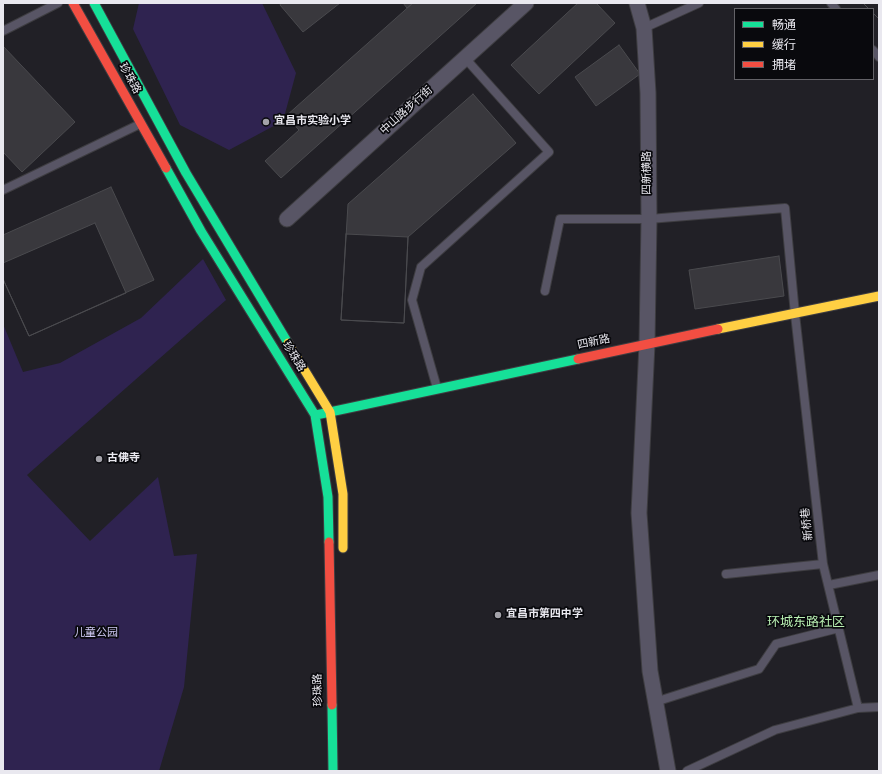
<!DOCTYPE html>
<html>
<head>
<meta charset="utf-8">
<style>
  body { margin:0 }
  #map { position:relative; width:882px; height:774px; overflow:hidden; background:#212026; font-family:Overpass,"Noto Sans SC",sans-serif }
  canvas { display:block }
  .frame { position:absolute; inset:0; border:4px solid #e9e8ef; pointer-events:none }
  .legend { position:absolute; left:734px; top:8px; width:140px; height:72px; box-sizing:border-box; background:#09090d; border:1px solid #636267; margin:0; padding:5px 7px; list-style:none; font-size:12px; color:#e9e8ef }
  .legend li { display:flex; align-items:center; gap:8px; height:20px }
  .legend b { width:20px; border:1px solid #636267 }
</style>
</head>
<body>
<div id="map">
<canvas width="882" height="774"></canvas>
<div class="frame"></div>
<ul class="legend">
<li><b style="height:5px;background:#16e098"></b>畅通</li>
<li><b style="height:5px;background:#ffcf43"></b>缓行</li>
<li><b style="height:5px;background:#f24e42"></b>拥堵</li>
</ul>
</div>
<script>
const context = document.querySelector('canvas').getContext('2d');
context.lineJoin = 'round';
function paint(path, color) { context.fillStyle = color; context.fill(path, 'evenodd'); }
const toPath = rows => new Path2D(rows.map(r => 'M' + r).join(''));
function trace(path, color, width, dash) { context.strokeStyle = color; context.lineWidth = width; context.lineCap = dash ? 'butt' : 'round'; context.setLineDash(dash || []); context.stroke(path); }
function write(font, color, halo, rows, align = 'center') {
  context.font = font + ' Overpass,"Noto Sans SC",sans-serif'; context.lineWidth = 3.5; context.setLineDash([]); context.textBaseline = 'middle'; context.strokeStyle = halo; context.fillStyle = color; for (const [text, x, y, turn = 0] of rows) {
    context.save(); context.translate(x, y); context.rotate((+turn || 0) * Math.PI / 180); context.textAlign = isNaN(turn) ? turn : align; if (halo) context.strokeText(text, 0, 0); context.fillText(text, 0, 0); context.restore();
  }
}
paint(toPath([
  [139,3,262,3,296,73,283,121,229,150,180,125,133,29],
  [203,259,226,300,27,475,90,541,158,477,174,556,197,554,184,687,159,771,3,771,3,324,23,372,60,363,141,318]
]), '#2f2350');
const building = toPath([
  [281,3,340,3,303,32,280,5,281,3],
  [403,3,413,3,407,8,403,3],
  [413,3,477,3,281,178,265,161,299,130,286,116,413,3],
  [578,3,596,3,615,23,539,94,511,65,578,3],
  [863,3,879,3,879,19,873,13,873,9,869,9,863,3],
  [863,3,879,3,879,19,873,13,873,9,869,9,863,3],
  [619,45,640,74,596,106,575,77,619,45],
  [3,46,75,122,22,172,3,152,3,46],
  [473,94,516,143,408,237,404,323,341,320,348,204,473,94],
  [111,187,154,280,29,336,3,279,3,235,111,187],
  [95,223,126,293,29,336,3,279,3,263,95,223],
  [346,234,408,237,404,323,341,320,346,234],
  [779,256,784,296,695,309,689,270,779,256]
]);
paint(building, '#39383d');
trace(building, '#4a4a4e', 1);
const lane = toPath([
  [831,3,836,9],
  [644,28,699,3],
  [3,31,58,3],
  [873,50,879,57],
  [3,190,140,124],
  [545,291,560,219,649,219,785,208,795,314,823,564,858,708,879,707],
  [437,388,412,300,421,267,549,152,465,58],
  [726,574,823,564],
  [829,585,879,575],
  [655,702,759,669,776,644,839,628],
  [687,771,775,730,858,708]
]);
const street = toPath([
  [637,3,644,28,648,93,649,219,647,344,639,513,650,671,668,771],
  [287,219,526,3]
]);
const fast = toPath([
  [94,3,186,173,288,343],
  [166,168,201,231,315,415,328,497,329,542],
  [316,415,578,359],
  [332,705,333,771]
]);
const slow = toPath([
  [718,329,879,296],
  [288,343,330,412,343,494,343,548]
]);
const jam = toPath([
  [73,3,166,168],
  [578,359,718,329],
  [329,542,332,705]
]);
trace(lane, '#3e3d41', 10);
trace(street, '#3e3d41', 17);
trace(fast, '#3e3d41', 11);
trace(slow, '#3e3d41', 11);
trace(jam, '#3e3d41', 11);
trace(lane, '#585565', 8);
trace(street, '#585565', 15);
trace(fast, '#16e098', 9);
trace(slow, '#ffcf43', 9);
trace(jam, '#f24e42', 9);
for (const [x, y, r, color] of [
  [266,122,4,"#a3a2a9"],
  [99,459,4,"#a3a2a9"],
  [498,615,4,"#a3a2a9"]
]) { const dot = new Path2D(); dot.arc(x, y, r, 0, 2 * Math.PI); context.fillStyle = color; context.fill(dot); trace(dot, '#09090d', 1.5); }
write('11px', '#e9e8ef', '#09090d', [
  ["珍珠路",129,79,61],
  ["中山路步行街",407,111,-42],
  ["四新横路",648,173,-90],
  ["四新路",594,343,-12],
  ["珍珠路",293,357,58],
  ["新桥巷",808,524,-96],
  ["珍珠路",319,690,-91]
]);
write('bold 11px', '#e9e8ef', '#09090d', [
  ["宜昌市实验小学",274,122],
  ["古佛寺",107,459],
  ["宜昌市第四中学",506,615]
], 'left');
write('11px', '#cdc7f1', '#09090d', [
  ["儿童公园",96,634]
]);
write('13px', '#b8efb2', '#09090d', [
  ["环城东路社区",806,623]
]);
</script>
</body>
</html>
